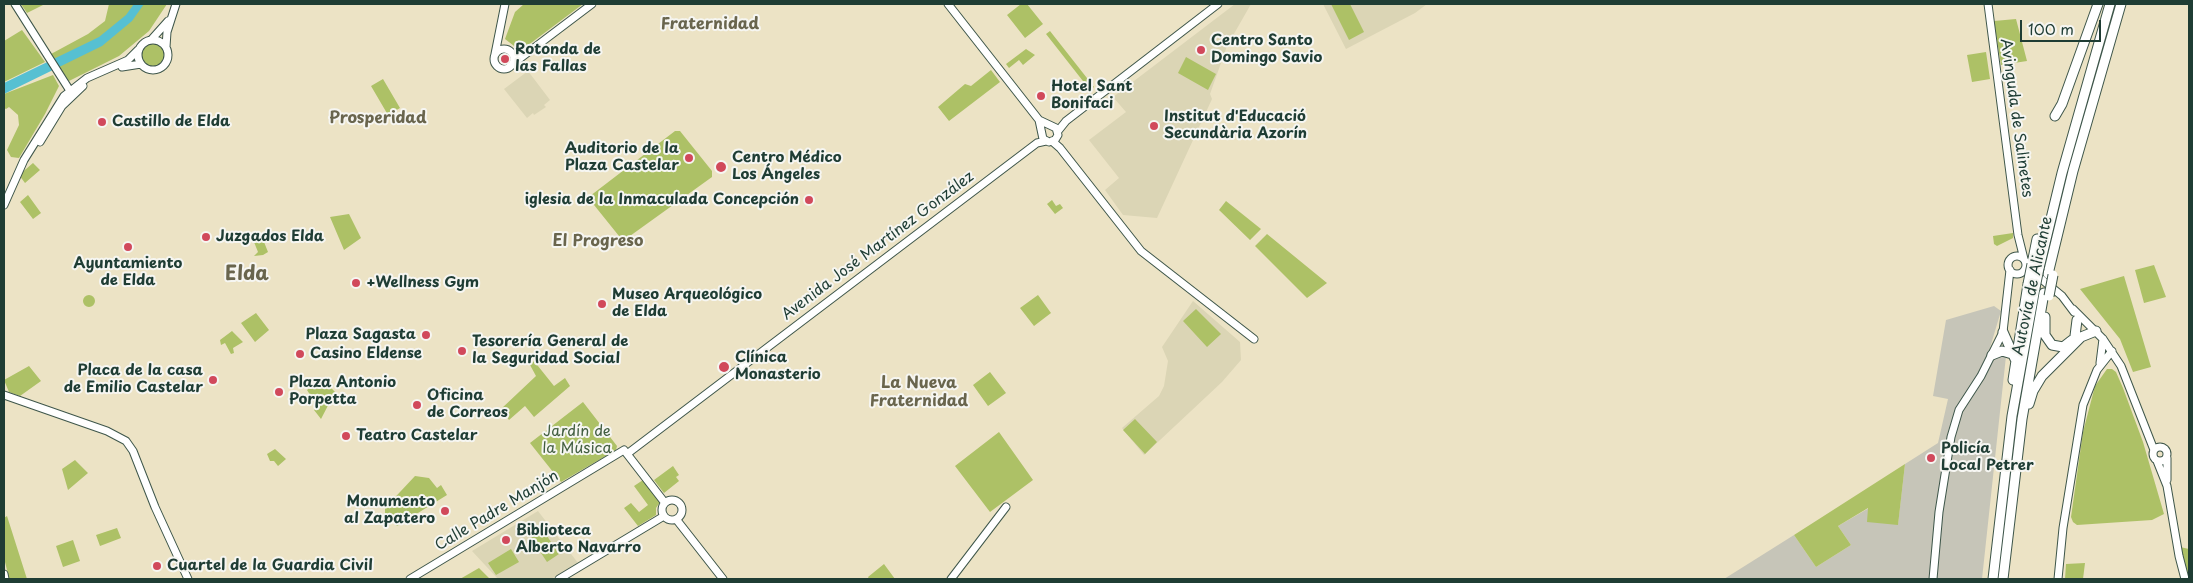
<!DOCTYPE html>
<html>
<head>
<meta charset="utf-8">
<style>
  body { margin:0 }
  #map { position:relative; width:2193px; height:583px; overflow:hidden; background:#ece3c5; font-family:"Playpen Sans",sans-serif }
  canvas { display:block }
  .frame { position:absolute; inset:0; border:5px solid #1f3d34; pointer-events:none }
  .scale { position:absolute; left:2020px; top:20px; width:81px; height:22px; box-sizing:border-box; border:2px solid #1f3d34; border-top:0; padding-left:6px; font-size:15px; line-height:18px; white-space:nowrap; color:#1f3d34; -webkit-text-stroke:4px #f6f6f2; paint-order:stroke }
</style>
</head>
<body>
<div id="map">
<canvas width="2193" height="583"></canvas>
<div class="frame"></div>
<div class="scale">100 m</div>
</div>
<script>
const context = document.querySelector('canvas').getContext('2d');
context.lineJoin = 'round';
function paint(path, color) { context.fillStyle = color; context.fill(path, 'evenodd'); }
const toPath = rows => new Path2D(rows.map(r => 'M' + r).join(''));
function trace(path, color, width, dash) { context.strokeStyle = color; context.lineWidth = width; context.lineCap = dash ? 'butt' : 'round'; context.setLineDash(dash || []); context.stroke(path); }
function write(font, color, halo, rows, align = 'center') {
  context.font = font + ' "Playpen Sans",sans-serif'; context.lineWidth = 4; context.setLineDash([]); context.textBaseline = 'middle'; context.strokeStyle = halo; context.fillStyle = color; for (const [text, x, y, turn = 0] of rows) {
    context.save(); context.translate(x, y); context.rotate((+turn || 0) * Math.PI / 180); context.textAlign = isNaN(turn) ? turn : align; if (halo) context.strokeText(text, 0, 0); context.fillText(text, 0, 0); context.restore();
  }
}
paint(toPath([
  [1235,4,1251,4,1227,46,1210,94,1212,99,1157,218,1123,215,1105,190,1119,178,1089,140,1126,112,1113,97],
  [1323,4,1427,4,1415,13,1346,49],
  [528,71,550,100,544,105,546,107,534,115,533,113,527,118,504,89],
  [1193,301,1240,342,1241,360,1222,382,1144,455,1122,428,1159,396,1164,386,1168,361,1162,347],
  [538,511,578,563,551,579,498,579,472,551]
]), '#dbd5b5');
paint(toPath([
  [1994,306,2001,311,1989,351,2006,356,1982,579,1724,579,1794,535,1816,567,1851,545,1838,526,1869,508,1898,524,1905,464,1938,443,1948,399,1933,396,1946,320]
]), '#c6c5b8');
paint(toPath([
  [21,4,45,4,27,13],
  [109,4,167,4,149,31,119,56,69,81,51,54,88,34,105,21],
  [524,4,583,4,523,49,518,49,505,39,515,12],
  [1021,4,1027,4,1043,24,1025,38,1007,15],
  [1331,4,1350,4,1364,32,1349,40],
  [2016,19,2027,61,2001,65,1994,21],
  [22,30,45,62,4,82,4,41],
  [1050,31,1094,87,1090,90,1046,34],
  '142 55a11 11 0 1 1 22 0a11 11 0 1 1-22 0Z',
  [1026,49,1035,55,1023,65,1019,60,1009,68,1006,64],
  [1986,52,1990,79,1972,82,1967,55],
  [1186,57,1216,74,1208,90,1178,73],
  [991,70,1000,82,949,121,938,107,965,84,971,86],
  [53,75,59,86,45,114,19,158,11,157,7,150,19,125,18,115,9,107,6,109,4,108,4,94],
  [383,79,400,108,388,115,371,86],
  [675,131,680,131,712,171,712,177,623,241,590,200,590,196],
  [33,163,40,170,25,183,19,175],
  [28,195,41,213,33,219,20,202],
  [1052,200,1056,206,1060,204,1063,208,1055,214,1047,204],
  [1226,201,1261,229,1250,240,1219,210],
  [349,214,361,238,344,250,330,217],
  [260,232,268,252,263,255,254,256,258,252,252,237],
  [2013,233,2013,238,1997,246,1994,244,1993,236],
  [1267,234,1327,283,1307,298,1255,246],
  [2154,265,2166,297,2144,303,2135,270],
  [2124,276,2151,367,2133,372,2120,339,2080,289],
  [1038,295,1051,313,1034,326,1020,308],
  '83 301a6 6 0 1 1 12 0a6 6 0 1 1-12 0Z',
  [1196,309,1221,334,1207,347,1183,321],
  [256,313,269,330,255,342,241,323],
  [232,331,243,342,233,348,234,353,231,354,225,343,221,345,220,340],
  [534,361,554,386,565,378,570,386,534,417,525,406,509,420,501,409,536,376,530,365],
  [29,366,41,381,20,396,9,392,4,380],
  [2107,369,2112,369,2116,372,2123,388,2143,442,2164,514,2152,520,2077,525,2073,522,2071,517,2083,432,2095,386],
  [990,372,1006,393,988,406,973,385],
  [322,378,335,392,321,419,314,410,317,406,307,390],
  [583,402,617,446,616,450,561,482,530,443],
  [1135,419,1157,442,1145,454,1123,430],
  [999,432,1033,480,990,512,955,466],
  [275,449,286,459,278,466,274,461,270,461,267,454],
  [75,460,88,473,68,490,62,469],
  [1905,464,1898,525,1867,522,1868,508,1838,526,1851,545,1816,567,1794,535],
  [673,466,679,475,676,477,679,481,664,493,654,480],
  [415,476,429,478,437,488,441,485,447,495,397,526,385,513,385,508],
  [643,480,660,502,656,508,656,515,638,526,624,508,631,503,639,512,648,505,634,486],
  [7,516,27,579,9,578,4,558,4,518],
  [117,528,121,538,100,546,96,535],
  [543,530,559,554,547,562,531,538],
  [73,540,80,561,63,567,56,546],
  [2180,547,2189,549,2189,579],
  [511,549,519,562,496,575,488,563],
  [2085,563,2083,579,2065,579,2066,564],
  [884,564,895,579,869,579,868,577],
  [479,568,490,579,460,579]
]), '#adc166');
paint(toPath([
  [134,4,144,4,132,21,102,46,4,94,4,83,99,37,126,15]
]), '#56c0d2');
const secondary = toPath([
  [15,4,72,94],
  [948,4,1039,120,1056,128,1058,135,1055,140,1049,142,1043,139,1039,120],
  [1988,4,2018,235,2024,259],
  '138 55a15 15 0 1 1 30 0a15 15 0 1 1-30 0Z',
  [151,40,168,21],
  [166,47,167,32,176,4],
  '494 59a10 10 0 1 1 20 0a10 10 0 1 1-20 0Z',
  [495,54,505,4],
  [510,66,592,4],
  [122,67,141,64],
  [1058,131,1066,121,1218,4],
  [1052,141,1060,148,1141,251,1254,339],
  [40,142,62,106,83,86],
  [4,205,24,160,64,96,87,78,128,60,138,50],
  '2008 265a9 9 0 1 1 18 0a9 9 0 1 1-18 0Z',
  [2034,273,2062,296,2074,312],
  [2073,309,2103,339,2121,366,2154,450],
  [2100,363,2103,339],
  [4,395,107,431,126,441,133,451,155,507,188,579],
  '2153 454a7 7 0 1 1 14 0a7 7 0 1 1-14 0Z',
  [627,454,1037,143,1046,141],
  [2167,458,2167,480],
  [2157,461,2167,486,2179,556,2185,579],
  '662 510a10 10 0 1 1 20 0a10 10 0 1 1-20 0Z',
  [676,519,723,579],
  [4,574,5,579],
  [410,579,624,450,665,503],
  [559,579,664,516],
  [951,579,1006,507],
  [1933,579,1939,512,1951,437,1959,410,1981,376,2003,332,2010,270],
  [2058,579,2063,528,2083,405,2097,370,2112,351]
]);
const highway = toPath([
  [2055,116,2062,104,2098,4],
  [2032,264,2037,239],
  [2039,268,2062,173,2110,4],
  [2048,274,2073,171,2121,4],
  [2045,317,2045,335,2052,345,2063,347,2072,340],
  [2003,332,2015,359],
  [2074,344,2081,337,2096,331],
  [1992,355,2002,351,2012,354],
  [2013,380,2028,284],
  [2029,404,2033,391,2042,376,2074,344,2077,320],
  [1993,579,2012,416,2035,288],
  [2003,579,2022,419,2044,293]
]);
trace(secondary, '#3e564a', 9);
trace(highway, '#3e564a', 11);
trace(secondary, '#fff', 7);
trace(highway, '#fff', 9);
const highwayBridge = toPath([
  [2028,284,2032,264],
  [2035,288,2039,268],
  [2049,296,2053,275]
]);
trace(highwayBridge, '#3e564a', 11, []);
trace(highwayBridge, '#fff', 9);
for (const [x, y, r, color] of [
  [1201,50,5,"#d1495b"],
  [505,59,5,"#d1495b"],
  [1041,96,5,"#d1495b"],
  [102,122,5,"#d1495b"],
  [1154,126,5,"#d1495b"],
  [689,158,5,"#d1495b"],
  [721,167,6,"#d1495b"],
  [809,200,5,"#d1495b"],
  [206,237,5,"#d1495b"],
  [128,247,5,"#d1495b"],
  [356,283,5,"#d1495b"],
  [602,304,5,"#d1495b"],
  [426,335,5,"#d1495b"],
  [462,351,5,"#d1495b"],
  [300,354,5,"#d1495b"],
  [724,367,6,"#d1495b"],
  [213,380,5,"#d1495b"],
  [279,392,5,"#d1495b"],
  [417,405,5,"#d1495b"],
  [346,436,5,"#d1495b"],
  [1931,458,5,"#d1495b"],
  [445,511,5,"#d1495b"],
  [506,540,5,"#d1495b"],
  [157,566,5,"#d1495b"]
]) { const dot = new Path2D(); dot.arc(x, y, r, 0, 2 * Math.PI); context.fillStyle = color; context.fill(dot); trace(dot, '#f6f6f2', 2); }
write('bold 15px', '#1f3d34', '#f6f6f2', [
  ["Centro Santo",1211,41],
  ["Domingo Savio",1211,58],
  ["Rotonda de",515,50],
  ["las Fallas",515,67],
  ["Hotel Sant",1051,87],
  ["Bonifaci",1051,104],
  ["Institut d'Educació",1164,117],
  ["Secundària Azorín",1164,134],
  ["Castillo de Elda",112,122],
  ["Auditorio de la",679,149,"right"],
  ["Plaza Castelar",679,166,"right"],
  ["Centro Médico",732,158],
  ["Los Ángeles",732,175],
  ["iglesia de la Inmaculada Concepción",799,200,"right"],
  ["Juzgados Elda",216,237],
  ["Ayuntamiento",128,264,"center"],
  ["de Elda",128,281,"center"],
  ["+Wellness Gym",366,283],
  ["Museo Arqueológico",612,295],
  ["de Elda",612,312],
  ["Plaza Sagasta",416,335,"right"],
  ["Tesorería General de",472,342],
  ["la Seguridad Social",472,359],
  ["Casino Eldense",310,354],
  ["Clínica",735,358],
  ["Monasterio",735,375],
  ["Placa de la casa",203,371,"right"],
  ["de Emilio Castelar",203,388,"right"],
  ["Plaza Antonio",289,383],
  ["Porpetta",289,400],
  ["Oficina",427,396],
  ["de Correos",427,413],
  ["Teatro Castelar",356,436],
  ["Policía",1941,449],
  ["Local Petrer",1941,466],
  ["Monumento",435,502,"right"],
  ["al Zapatero",435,519,"right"],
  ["Biblioteca",516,531],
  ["Alberto Navarro",516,548],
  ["Cuartel de la Guardia Civil",167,566]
], 'left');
write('15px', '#1f3d34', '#f6f6f2', [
  ["Avinguda de Salinetes",2016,118,82],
  ["Avenida José Martínez González",878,246,-37],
  ["Autovía de Alicante",2033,286,-78],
  ["Calle Padre Manjón",497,511,-31]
]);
write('15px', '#425e40', '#f6f6f2', [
  ["Jardín de",577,432],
  ["la Música",577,449]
]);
write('bold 16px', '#69654d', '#f6f6f2', [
  ["Fraternidad",710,25],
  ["Prosperidad",378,119],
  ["El Progreso",598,242],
  ["La Nueva",919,384],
  ["Fraternidad",919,402]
]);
write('bold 20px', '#69654d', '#f6f6f2', [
  ["Elda",247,274]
]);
</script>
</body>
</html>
